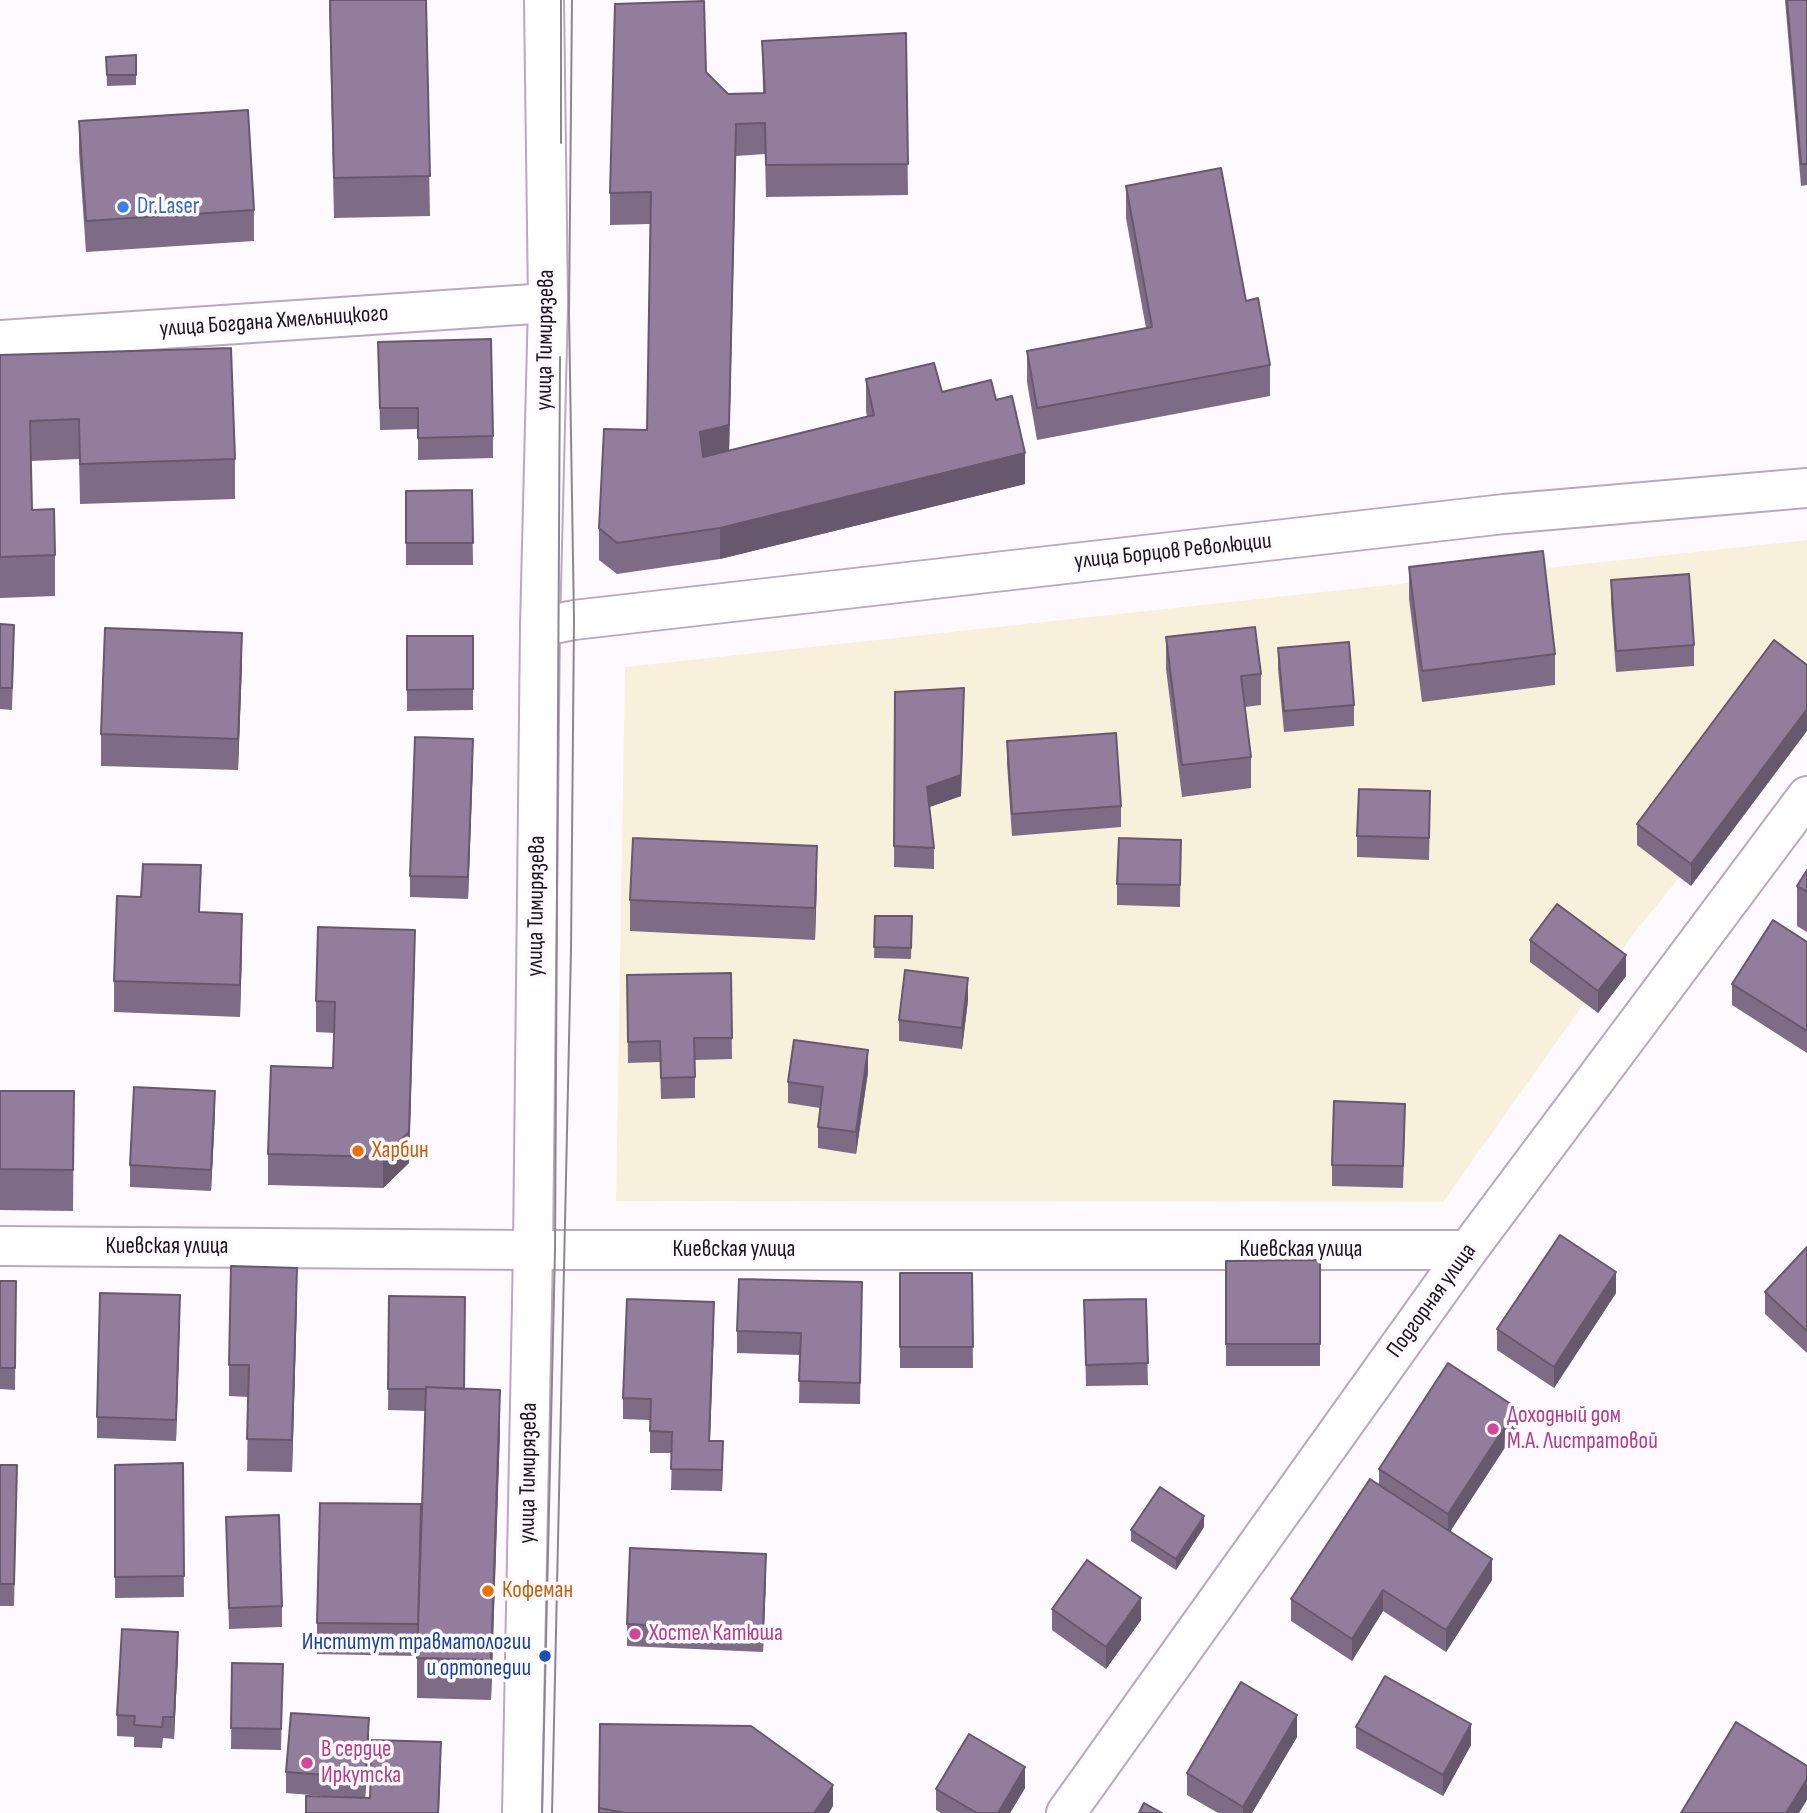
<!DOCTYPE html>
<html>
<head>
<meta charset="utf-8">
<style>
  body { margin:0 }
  canvas { display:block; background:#fdf9ff }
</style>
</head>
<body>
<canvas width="1807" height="1813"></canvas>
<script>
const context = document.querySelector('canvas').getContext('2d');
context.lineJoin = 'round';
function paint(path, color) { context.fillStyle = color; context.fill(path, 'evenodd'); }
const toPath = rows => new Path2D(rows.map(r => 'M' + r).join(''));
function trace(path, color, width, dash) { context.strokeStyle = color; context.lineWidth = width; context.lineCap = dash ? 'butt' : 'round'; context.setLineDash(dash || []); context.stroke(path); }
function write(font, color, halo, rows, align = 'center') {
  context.font = font + ' "Sofia Sans Condensed",sans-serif'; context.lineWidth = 7; context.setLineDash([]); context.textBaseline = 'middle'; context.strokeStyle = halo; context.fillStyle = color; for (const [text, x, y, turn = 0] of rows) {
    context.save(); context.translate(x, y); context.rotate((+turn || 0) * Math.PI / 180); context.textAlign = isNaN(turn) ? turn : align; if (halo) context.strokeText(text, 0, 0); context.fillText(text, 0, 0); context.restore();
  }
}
paint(toPath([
  [1807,540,1807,720,1631,937,1443,1202,616,1201,625,667]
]), '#f9f0db');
const street = toPath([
  [0,340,548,303],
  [540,627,574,620,1504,514,1807,488],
  [0,1246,533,1250,1468,1250]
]);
const secondary = toPath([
  [522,1813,533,1250,540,627,548,303,544,0],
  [1066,1813,1468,1250,1807,796]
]);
trace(street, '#baa7c2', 42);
trace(secondary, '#baa7c2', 42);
trace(street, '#fff', 38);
trace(secondary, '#fff', 38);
trace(toPath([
  [561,143,561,0],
  [542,1813,555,1250,560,357],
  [552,1813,571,950,574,620,569,313,572,0]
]), '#8c878f', 2);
paint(toPath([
  [329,0,426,0,430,216,334,218],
  [1785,0,1807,0,1807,185,1801,186],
  [906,33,908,195,766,197,765,154,736,156,729,451,867,417,866,411,866,379,996,400,1025,484,720,559,617,574,599,560,599,528,647,430,650,224,610,225,610,193,706,72,728,94,763,93,762,41],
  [136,55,136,85,107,86,106,57],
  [79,121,254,210,254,241,86,252,79,152],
  [1126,186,1270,365,1270,396,1037,440,1027,382,1027,351,1146,328,1126,218],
  [378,342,493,436,493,458,418,460,418,429,380,430],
  [0,355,235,459,235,499,80,504,79,459,31,461,32,510,55,555,55,596,0,598],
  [472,490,473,565,406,565,406,491],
  [1409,567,1555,654,1555,685,1422,702,1409,599],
  [1611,580,1694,645,1694,666,1616,672,1611,602],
  [0,624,14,646,12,710,0,709],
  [407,636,473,636,473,710,407,711],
  [1166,637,1261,674,1261,705,1245,707,1251,757,1251,788,1182,797,1166,669],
  [1774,640,1691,886,1637,845,1637,824],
  [1278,648,1354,705,1354,726,1284,732,1278,669],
  [242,664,238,770,101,766,101,734],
  [895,692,964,709,961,796,929,807,934,848,934,869,894,867],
  [1007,741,1121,806,1121,827,1012,836,1007,763],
  [473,760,468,899,410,897,410,876],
  [1430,813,1429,860,1357,857,1357,836],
  [1181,840,1180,907,1117,905,1117,884],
  [1807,870,1807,932,1797,926,1797,886],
  [817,878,815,940,630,931,630,900],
  [200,912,242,945,240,1017,114,1012,114,981],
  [875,916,912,916,911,959,874,958],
  [1530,940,1626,976,1598,1013,1530,962],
  [1807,942,1807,1053,1732,1005,1732,984],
  [415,961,409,1163,383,1188,268,1185,268,1154,333,1068,334,1033,316,1032,316,1001],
  [731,973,732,1059,695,1060,695,1098,661,1099,660,1062,628,1063,627,975],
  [968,1000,962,1049,899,1041,899,1020],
  [868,1072,856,1154,818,1148,818,1127,820,1108,788,1103,788,1082],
  [0,1091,74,1091,73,1211,0,1210],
  [215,1112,211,1191,130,1187,130,1165],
  [1405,1125,1403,1188,1332,1186,1332,1165],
  [1807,1247,1807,1353,1765,1314,1765,1292],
  [1320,1260,1320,1366,1226,1366,1226,1261],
  [900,1273,972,1273,973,1368,900,1368],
  [0,1281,16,1281,15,1390,0,1389],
  [1616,1293,1554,1388,1497,1350,1497,1329],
  [389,1296,500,1430,491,1700,417,1698,417,1656,317,1654,317,1623,421,1550,425,1411,388,1410],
  [297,1299,292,1472,247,1471,248,1397,229,1396,229,1365],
  [1146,1299,1148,1385,1086,1386,1084,1300],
  [862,1304,860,1404,799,1403,800,1355,737,1353,737,1331],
  [180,1317,176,1441,97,1438,97,1417],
  [714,1323,710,1441,723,1463,722,1491,671,1490,672,1453,650,1453,650,1420,623,1419,623,1398],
  [1517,1429,1450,1531,1492,1580,1446,1652,1383,1611,1352,1661,1291,1621,1291,1599,1379,1485,1379,1469],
  [183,1463,184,1597,115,1598,115,1465],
  [0,1465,17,1487,14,1606,0,1606],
  [226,1517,282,1606,282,1627,229,1629],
  [1204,1527,1176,1570,1131,1541,1131,1530],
  [766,1576,763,1652,627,1646,627,1624],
  [1052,1609,1141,1620,1106,1669,1052,1630],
  [178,1654,174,1739,163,1738,162,1748,134,1747,134,1737,117,1736,117,1715],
  [232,1663,283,1664,281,1750,231,1749],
  [1356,1727,1471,1745,1443,1796,1356,1748],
  [1297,1737,1252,1813,1218,1813,1187,1795,1187,1773],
  [369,1740,365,1798,370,1798,441,1764,439,1813,335,1797,286,1793,286,1772],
  [1025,1788,1010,1813,941,1813,936,1810,936,1789]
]), '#7e6c86');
paint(toPath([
  [736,124,729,457,700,463,700,432],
  [1025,453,1025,484,720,559,720,528],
  [242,633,242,664,238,770,238,739],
  [964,688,961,796,927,808,927,787],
  [1807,709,1807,731,1691,886,1691,864],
  [473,739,473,760,468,899,468,877],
  [817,846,817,878,815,940,815,908],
  [242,914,242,945,240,1017,240,985],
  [415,930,409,1163,383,1188,383,1157],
  [1626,955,1626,976,1598,1013,1598,991],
  [968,978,968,1000,962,1049,962,1028],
  [868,1050,868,1072,856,1154,856,1132],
  [215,1091,215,1112,211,1191,211,1170],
  [297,1268,297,1299,292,1472,292,1440],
  [1616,1272,1616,1293,1554,1388,1554,1367],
  [180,1295,180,1317,176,1441,176,1420],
  [714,1302,714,1323,709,1462,709,1441],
  [500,1390,500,1430,491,1700,491,1660],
  [1517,1408,1517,1429,1448,1535,1448,1514],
  [723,1441,723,1463,722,1491,722,1470],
  [1204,1516,1204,1527,1176,1570,1176,1559],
  [766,1554,766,1576,763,1652,763,1630],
  [1492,1559,1492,1580,1446,1652,1446,1630],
  [1383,1590,1383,1611,1352,1661,1352,1639],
  [1141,1598,1141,1620,1106,1669,1106,1647],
  [178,1632,178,1654,174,1739,174,1717],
  [1297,1715,1297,1737,1252,1813,1243,1813,1243,1807],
  [369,1718,369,1740,365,1799,365,1778],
  [1471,1724,1471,1745,1443,1796,1443,1775],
  [441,1742,441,1764,438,1813],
  [1025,1767,1025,1788,1010,1813,998,1813],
  [1807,1779,1807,1800,1799,1813,1786,1813],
  [833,1785,833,1806,829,1813,814,1813]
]), '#67586d');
const building = toPath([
  [330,0,426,0,430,176,334,178,330,0],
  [1787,0,1807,0,1807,164,1801,164,1787,0],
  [704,1,706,72,728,94,765,93,762,41,906,33,908,164,766,165,765,123,736,124,729,425,700,432,703,457,874,415,866,379,934,363,942,392,991,380,996,400,1012,396,1025,453,720,528,617,543,599,528,604,429,647,430,651,192,610,193,615,4,704,1],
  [136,55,136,75,107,75,106,57,136,55],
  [248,110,254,210,86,221,79,121,248,110],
  [1221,168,1246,301,1258,298,1270,365,1037,408,1027,351,1152,327,1126,186,1221,168],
  [491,339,493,436,418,438,418,408,380,408,378,342,491,339],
  [231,348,235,459,80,464,79,419,30,421,32,510,54,509,55,555,0,557,0,355,231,348],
  [472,490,473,543,406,543,406,491,472,490],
  [1543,551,1555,654,1422,671,1409,567,1543,551],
  [1689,574,1694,645,1616,651,1611,580,1689,574],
  [0,624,14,625,12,688,0,688,0,624],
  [1255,627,1261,674,1241,676,1251,757,1182,765,1166,637,1255,627],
  [105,628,242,633,238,739,101,734,105,628],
  [407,636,473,636,473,689,407,690,407,636],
  [1774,640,1807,665,1807,709,1691,864,1637,824,1774,640],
  [1349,642,1354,705,1284,711,1278,648,1349,642],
  [964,688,961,775,927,787,934,848,894,846,895,692,964,688],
  [1116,733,1121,806,1012,814,1007,741,1116,733],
  [415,737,473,739,468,877,410,876,415,737],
  [1359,789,1430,791,1429,838,1357,836,1359,789],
  [633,838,817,846,815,908,630,900,633,838],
  [1119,838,1181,840,1180,885,1117,884,1119,838],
  [143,864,201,865,199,912,242,914,240,985,114,981,117,896,141,897,143,864],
  [1807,870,1807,892,1797,886,1807,870],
  [1557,904,1626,955,1598,991,1530,940,1557,904],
  [875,916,912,916,911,948,874,947,875,916],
  [1773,920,1807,942,1807,1031,1732,984,1773,920],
  [318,927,415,930,409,1132,383,1157,268,1154,271,1066,333,1068,335,1002,316,1001,318,927],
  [905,970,968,978,962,1028,899,1020,905,970],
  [731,973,732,1038,694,1038,695,1077,661,1078,660,1041,628,1042,627,975,731,973],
  [794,1040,868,1050,856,1132,818,1127,823,1087,788,1082,794,1040],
  [134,1087,215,1091,211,1170,130,1165,134,1087],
  [0,1091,74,1091,73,1170,0,1169,0,1091],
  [1334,1101,1405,1104,1403,1166,1332,1165,1334,1101],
  [1560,1235,1616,1272,1554,1367,1497,1329,1560,1235],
  [1807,1247,1807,1331,1765,1292,1807,1247],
  [1320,1260,1320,1344,1226,1344,1226,1261,1320,1260],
  [231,1266,297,1268,292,1440,247,1439,249,1365,229,1365,231,1266],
  [900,1273,972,1273,973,1347,900,1347,900,1273],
  [739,1279,862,1282,860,1383,799,1381,801,1333,737,1331,739,1279],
  [0,1281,16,1281,15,1368,0,1368,0,1281],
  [100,1293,180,1295,176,1420,97,1417,100,1293],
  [389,1296,465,1297,464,1389,426,1387,426,1389,388,1389,389,1296],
  [627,1299,714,1302,709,1441,723,1441,722,1470,671,1469,672,1432,650,1431,651,1399,623,1398,627,1299],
  [1146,1299,1148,1363,1086,1365,1084,1300,1146,1299],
  [1448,1363,1517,1408,1448,1514,1379,1469,1448,1363],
  [426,1387,500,1390,491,1660,417,1658,426,1387],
  [183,1463,184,1576,115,1577,115,1465,183,1463],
  [0,1465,17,1465,14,1584,0,1584,0,1465],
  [1370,1479,1492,1559,1446,1630,1383,1590,1352,1639,1291,1599,1370,1479],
  [1160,1487,1204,1516,1176,1559,1131,1530,1160,1487],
  [320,1503,421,1504,418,1624,317,1623,320,1503],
  [279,1515,282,1606,229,1608,226,1517,279,1515],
  [630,1548,766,1554,763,1630,627,1624,630,1548],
  [1087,1560,1141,1598,1106,1647,1052,1609,1087,1560],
  [122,1629,178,1632,174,1717,163,1717,162,1727,134,1725,135,1716,117,1715,122,1629],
  [232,1663,283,1664,281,1729,231,1728,232,1663],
  [1385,1676,1471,1724,1443,1775,1356,1727,1385,1676],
  [1241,1682,1297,1715,1243,1807,1187,1773,1241,1682],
  [291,1713,369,1718,365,1778,286,1772,291,1713],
  [1736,1722,1807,1766,1807,1779,1786,1813,1681,1813,1736,1722],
  [600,1724,751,1726,833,1785,814,1813,625,1813,599,1808,600,1724],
  [969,1734,1025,1767,998,1813,977,1813,936,1789,969,1734],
  [372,1740,441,1742,438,1813,306,1813,306,1796,370,1798,372,1740],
  [1144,1803,1162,1813,1139,1813,1144,1803],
  [599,1808,625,1813,599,1813,599,1808]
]);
paint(building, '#937d9c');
trace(building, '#67586d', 2);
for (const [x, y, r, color] of [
  [123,207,7,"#3f7fe0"],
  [358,1151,7,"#e8710a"],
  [1493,1429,7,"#d1479c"],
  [488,1591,7,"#e8710a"],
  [635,1634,7,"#d1479c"],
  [545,1656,7,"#1a4fb4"],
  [307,1763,7,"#d1479c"]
]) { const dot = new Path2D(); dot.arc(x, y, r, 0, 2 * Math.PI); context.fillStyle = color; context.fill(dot); trace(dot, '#fdf9ff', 2.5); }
write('23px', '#366cbe', '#fdf9ff', [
  ["Dr.Laser",137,207]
], 'left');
write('23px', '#1a141e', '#fdf9ff', [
  ["улица Богдана Хмельницкого",274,322,-4],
  ["улица Тимирязева",546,340,-89],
  ["улица Борцов Революции",1173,552,-6],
  ["улица Тимирязева",537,906,-89],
  ["Киевская улица",167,1247],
  ["Киевская улица",734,1250],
  ["Киевская улица",1301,1250],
  ["Подгорная улица",1432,1301,-54],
  ["улица Тимирязева",529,1473,-89]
]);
write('23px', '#c56008', '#fdf9ff', [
  ["Харбин",372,1151],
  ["Кофеман",502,1591]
], 'left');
write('23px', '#b23c85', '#fdf9ff', [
  ["Доходный дом",1507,1416],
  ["М.А. Листратовой",1507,1442],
  ["Хостел Катюша",649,1634],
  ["В сердце",321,1750],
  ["Иркутска",321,1776]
], 'left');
write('23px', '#164399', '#fdf9ff', [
  ["Институт травматологии",531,1643],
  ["и ортопедии",531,1669]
], 'right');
</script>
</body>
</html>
